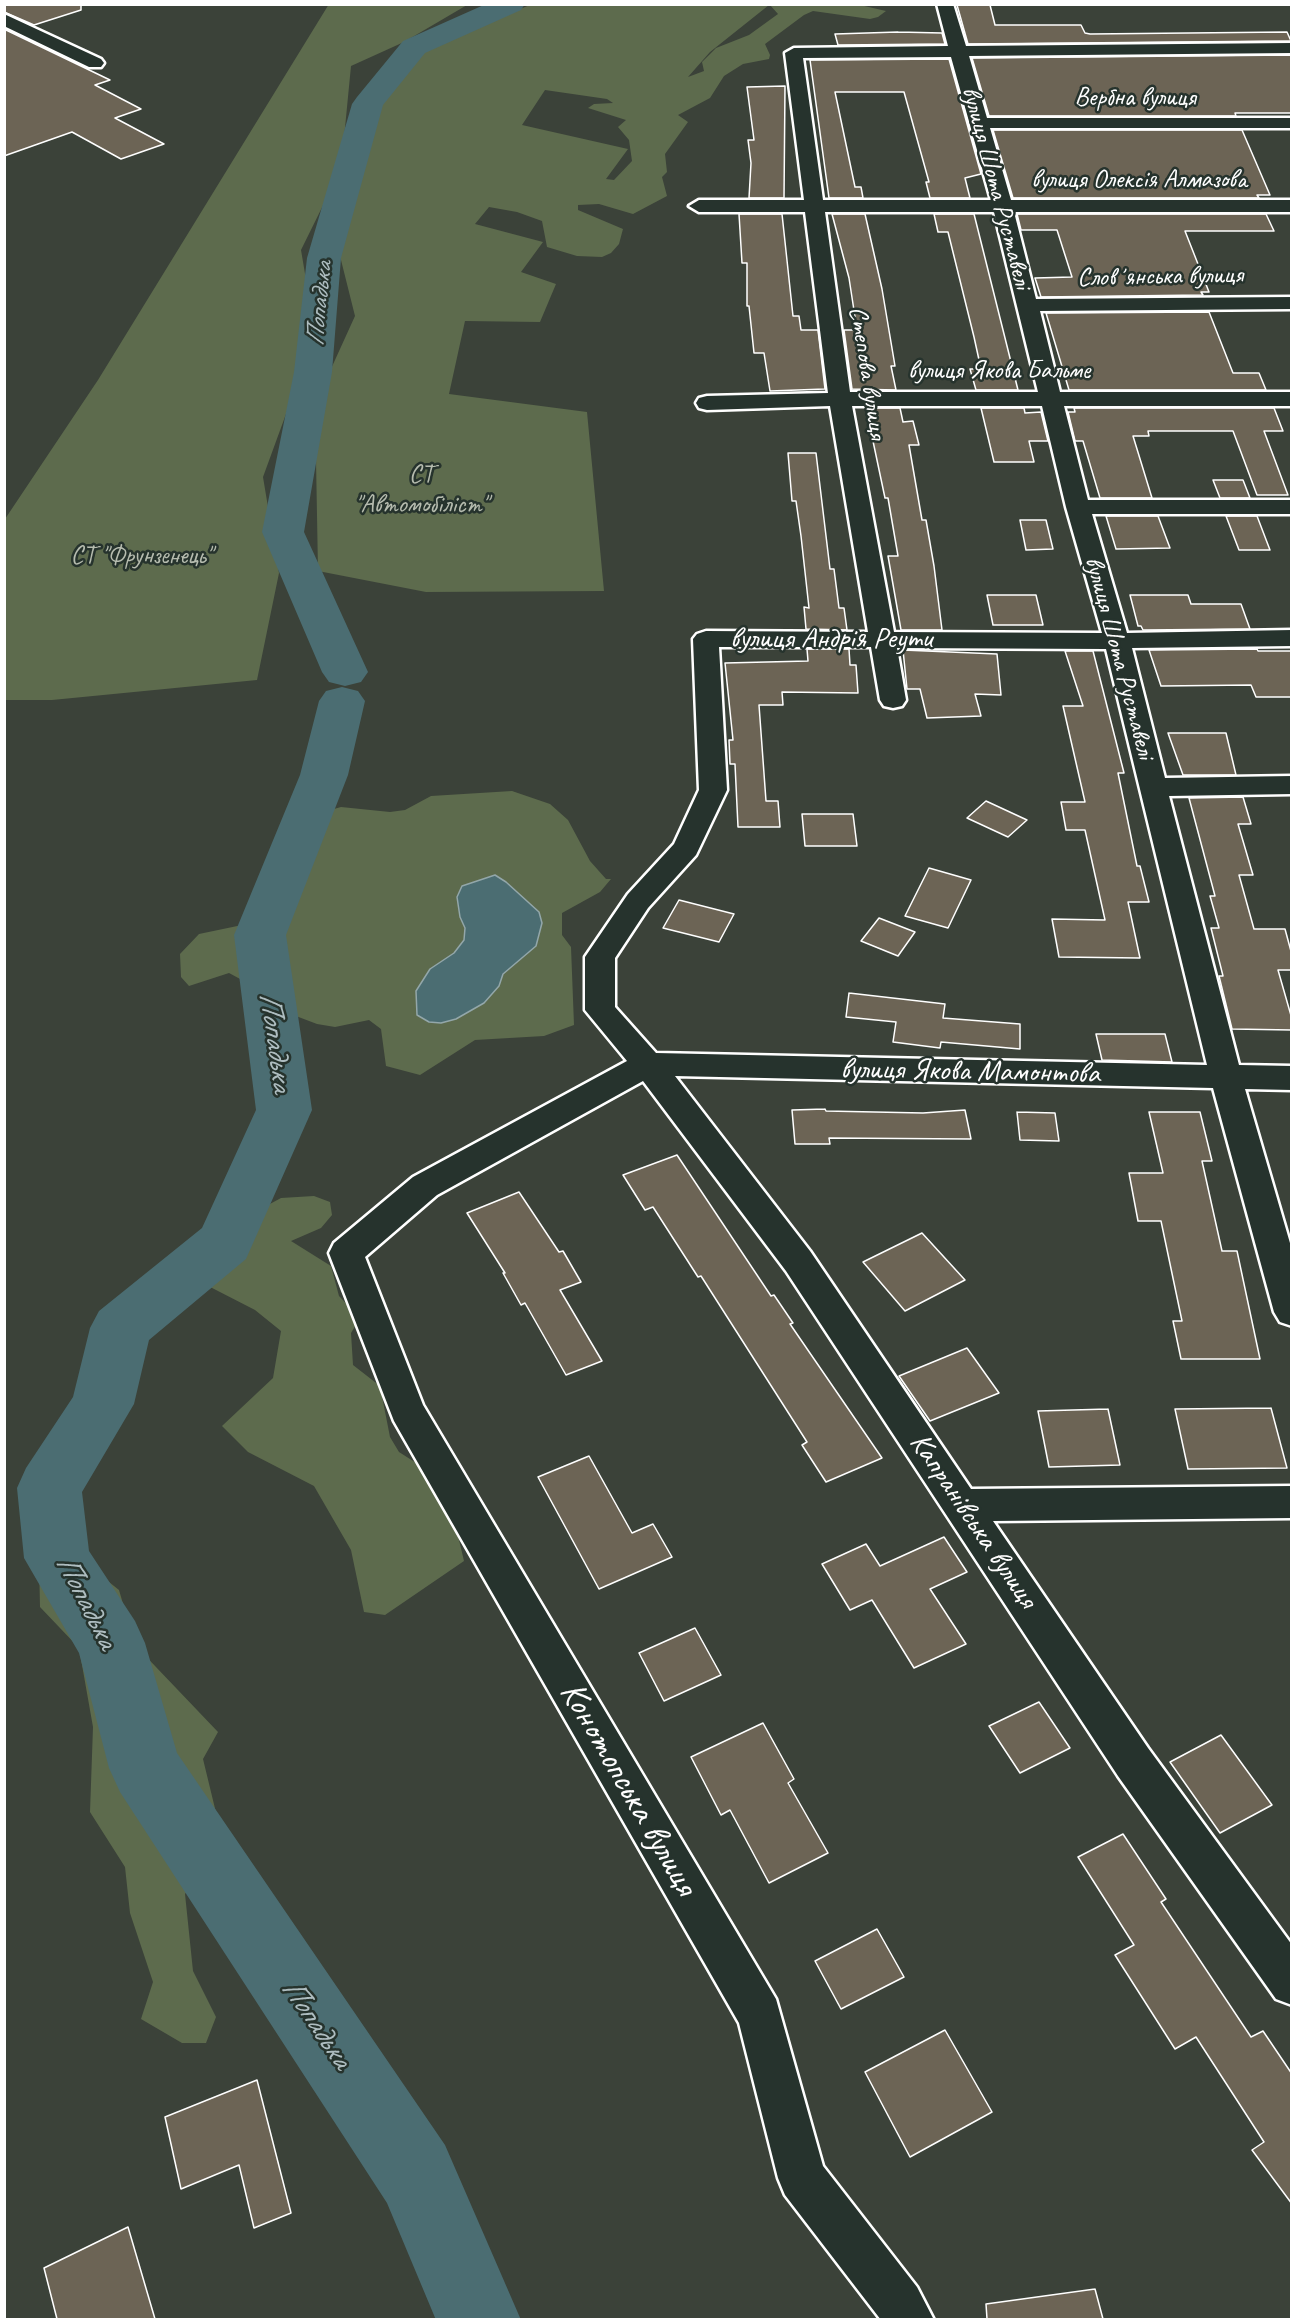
<!DOCTYPE html>
<html>
<head>
<meta charset="utf-8">
<style>
  body { margin:0 }
  #map { position:relative; width:1296px; height:2324px; overflow:hidden; background:#3b4239; font-family:Caveat,sans-serif }
  canvas { display:block }
  .frame { position:absolute; inset:0; border:6px solid #fff; pointer-events:none }
</style>
</head>
<body>
<div id="map">
<canvas width="1296" height="2324"></canvas>
<div class="frame"></div>
</div>
<script>
const context = document.querySelector('canvas').getContext('2d');
context.lineJoin = 'round';
function paint(path, color) { context.fillStyle = color; context.fill(path, 'evenodd'); }
const toPath = rows => new Path2D(rows.map(r => 'M' + r).join(''));
function trace(path, color, width, dash) { context.strokeStyle = color; context.lineWidth = width; context.lineCap = dash ? 'butt' : 'round'; context.setLineDash(dash || []); context.stroke(path); }
function write(font, color, halo, rows, align = 'center') {
  context.font = font + ' Caveat,sans-serif'; context.lineWidth = 5; context.setLineDash([]); context.textBaseline = 'middle'; context.strokeStyle = halo; context.fillStyle = color; for (const [text, x, y, turn = 0] of rows) {
    context.save(); context.translate(x, y); context.rotate((+turn || 0) * Math.PI / 180); context.textAlign = isNaN(turn) ? turn : align; if (halo) context.strokeText(text, 0, 0); context.fillText(text, 0, 0); context.restore();
  }
}
paint(toPath([
  [329,4,467,5,404,42,351,66,341,169,301,250,312,315,305,362,263,477,279,573,257,680,52,700,5,700,5,519,98,380],
  [530,5,769,5,710,52,688,77,704,71,702,62,716,48,749,35,778,14,770,5,860,5,886,11,878,17,870,19,813,11,804,15,765,44,770,55,769,59,743,64,724,76,710,98,678,115,688,122,665,154,667,172,662,177,667,196,633,214,599,204,578,205,578,210,623,229,619,244,611,253,602,257,577,256,547,247,542,221,517,212,489,207,475,224,543,242,521,272,556,284,540,322,465,321,449,394,587,412,604,591,426,592,318,571,315,404,355,316,340,256,351,189,379,104,424,47],
  [545,90,607,99,613,103,594,104,588,108,626,120,618,127,629,140,632,161,614,180,606,179,628,149,522,125],
  [512,791,550,804,568,820,590,861,606,879,611,879,600,892,562,913,562,935,571,947,574,1025,544,1036,475,1040,420,1075,386,1066,381,1029,369,1020,335,1027,317,1024,288,1013,270,995,229,973,189,986,181,977,180,954,199,934,266,920,281,914,290,904,294,893,287,851,295,820,341,807,390,812,405,810,431,796],
  [462,886,536,946,503,974,498,986,430,969,454,953,464,940,465,928,460,917,457,896],
  [314,1196,330,1202,332,1215,321,1228,291,1241,331,1266,339,1296,360,1318,351,1333,353,1365,380,1386,390,1437,399,1452,435,1475,451,1506,464,1561,385,1615,364,1612,351,1550,314,1486,248,1452,222,1426,273,1378,281,1331,255,1310,179,1271,216,1233,281,1198],
  [69,1550,119,1590,135,1645,218,1732,203,1759,219,1825,213,1849,185,1894,193,1971,216,2017,206,2043,182,2043,141,2019,153,1982,130,1913,125,1867,90,1812,93,1727,79,1648,40,1607,39,1560]
]), '#5d6b4d');
const water = toPath([
  [495,875,506,882,539,912,542,923,536,946,503,974,499,986,484,1003,456,1019,441,1023,429,1022,417,1015,416,991,430,969,454,953,464,940,465,928,460,917,457,897,462,886,495,875]
]);
paint(water, '#4b6d72');
trace(water, '#93a7aa', 1.5);
paint(toPath([
  [486,4,525,4,521,10,425,53,383,105,341,258,332,372,304,532,368,672,361,682,345,686,329,682,322,672,262,532,294,372,307,258,352,104,357,97,403,41,486,4],
  [342,687,358,691,365,701,348,775,286,935,312,1110,246,1259,149,1340,134,1404,82,1492,89,1551,135,1621,145,1643,177,1753,445,2145,521,2320,436,2320,387,2203,120,1792,109,1768,79,1653,24,1558,17,1488,26,1468,73,1397,90,1328,99,1311,202,1228,256,1110,234,935,300,775,319,701,326,691,342,687]
]), '#4b6d72');
const building = toPath([
  [4,4,81,4,81,10,34,25,4,12,4,4],
  [957,5,990,5,995,25,1081,25,1085,33,1090,34,1287,32,1291,41,968,44,957,5],
  [4,29,110,80,95,85,141,109,115,118,164,144,121,159,72,132,4,156,4,29],
  [898,32,942,33,945,44,838,45,835,34,898,32],
  [1292,55,1292,113,1235,113,1236,116,989,116,972,58,1292,55],
  [949,59,981,174,965,178,970,198,930,198,926,182,929,182,904,92,835,92,855,187,861,187,863,198,829,198,810,60,949,59],
  [785,86,784,198,749,198,751,163,748,140,754,140,747,87,785,86],
  [993,130,1242,130,1270,195,1257,195,1259,198,1013,198,993,130],
  [739,214,782,214,793,316,799,316,801,330,818,330,825,389,770,391,764,353,754,353,749,306,747,306,747,263,742,263,739,214],
  [832,214,865,214,882,289,895,366,891,366,896,390,852,389,844,330,857,330,849,278,832,214],
  [934,214,974,214,1018,390,976,390,970,369,981,369,974,337,948,232,938,232,934,214],
  [1017,214,1266,214,1274,231,1185,231,1209,292,1201,292,1203,295,1041,297,1035,278,1072,277,1057,230,1021,230,1017,214],
  [1209,312,1233,373,1259,373,1266,390,1069,390,1046,313,1209,312],
  [866,408,900,408,903,422,913,421,919,445,909,445,922,520,926,520,934,566,942,630,901,630,888,556,898,556,888,498,885,498,866,408],
  [981,408,1024,408,1025,413,1041,412,1048,441,1029,441,1034,462,994,462,981,408],
  [1074,408,1274,408,1283,431,1264,431,1288,495,1257,495,1233,431,1148,431,1149,436,1133,436,1152,498,1100,498,1083,441,1075,441,1068,412,1075,412,1074,408],
  [788,453,816,453,830,569,834,569,839,608,844,608,847,630,806,629,804,607,809,608,801,536,796,501,792,501,788,453],
  [1213,480,1243,480,1250,498,1220,498,1213,480],
  [1106,516,1158,516,1170,548,1116,549,1106,516],
  [1226,516,1257,516,1270,550,1239,550,1226,516],
  [1020,520,1046,520,1053,549,1026,550,1020,520],
  [987,595,1036,595,1043,625,993,625,987,595],
  [1130,595,1188,595,1191,604,1241,604,1250,629,1143,630,1141,626,1138,626,1130,595],
  [807,649,849,649,850,665,856,665,858,693,782,692,783,705,759,705,766,801,778,801,780,827,738,827,735,764,730,764,729,740,733,740,725,663,808,661,807,649],
  [1257,649,1258,651,1292,651,1292,697,1256,697,1251,685,1161,686,1149,650,1257,649],
  [903,650,997,654,1001,695,975,694,981,716,927,718,920,689,907,689,903,650],
  [1065,651,1093,651,1124,773,1118,773,1137,866,1140,866,1149,902,1128,902,1140,958,1059,957,1052,919,1105,920,1085,830,1066,830,1061,802,1085,802,1063,706,1083,706,1065,651],
  [1168,733,1226,733,1236,775,1183,775,1168,733],
  [1243,797,1251,824,1238,824,1253,875,1239,875,1254,929,1285,929,1292,955,1292,970,1278,970,1292,1019,1292,1030,1232,1029,1219,976,1223,976,1211,928,1219,928,1210,896,1215,896,1189,798,1243,797],
  [986,801,1027,820,1008,837,967,818,986,801],
  [802,814,853,814,857,846,805,846,802,814],
  [929,868,971,880,948,928,905,916,929,868],
  [679,900,734,914,719,942,663,928,679,900],
  [879,918,915,932,898,956,861,941,879,918],
  [849,993,945,1004,943,1018,1020,1024,1020,1049,941,1042,940,1048,893,1042,896,1022,846,1017,849,993],
  [1096,1034,1165,1034,1172,1062,1102,1060,1096,1034],
  [825,1109,826,1111,923,1113,965,1110,971,1139,829,1138,830,1144,795,1144,792,1110,825,1109],
  [1017,1112,1055,1113,1059,1141,1020,1140,1017,1112],
  [1149,1112,1200,1112,1212,1161,1202,1161,1222,1251,1237,1251,1260,1359,1181,1359,1173,1321,1182,1321,1161,1221,1138,1221,1129,1173,1163,1173,1149,1112],
  [677,1155,771,1296,774,1295,793,1323,790,1324,882,1458,826,1482,802,1445,807,1442,701,1276,698,1277,653,1207,645,1210,623,1175,677,1155],
  [519,1192,559,1252,563,1251,581,1282,560,1290,602,1361,566,1375,525,1303,521,1305,503,1273,505,1273,467,1213,519,1192],
  [922,1233,965,1280,905,1311,863,1262,922,1233],
  [967,1348,999,1393,930,1421,899,1376,967,1348],
  [1271,1408,1287,1468,1188,1469,1175,1409,1271,1408],
  [1108,1409,1120,1465,1049,1467,1038,1411,1108,1409],
  [589,1456,632,1533,653,1524,672,1557,599,1589,538,1477,589,1456],
  [944,1537,967,1572,930,1589,966,1644,914,1668,872,1600,850,1610,822,1564,866,1544,880,1566,944,1537],
  [695,1628,721,1675,664,1701,639,1653,695,1628],
  [1039,1702,1070,1748,1020,1773,989,1726,1039,1702],
  [763,1723,794,1779,788,1783,828,1853,769,1883,730,1810,721,1815,691,1757,763,1723],
  [1221,1735,1272,1805,1220,1833,1170,1762,1221,1735],
  [1123,1834,1166,1899,1161,1902,1251,2037,1263,2031,1292,2074,1292,2204,1252,2150,1264,2142,1196,2037,1175,2049,1115,1955,1134,1945,1078,1857,1123,1834],
  [877,1929,904,1977,841,2009,815,1961,877,1929],
  [945,2030,992,2112,910,2157,865,2072,945,2030],
  [257,2080,291,2213,254,2228,239,2165,181,2189,165,2117,257,2080],
  [128,2227,155,2319,57,2319,44,2268,128,2227],
  [1095,2289,1103,2319,987,2319,986,2304,1095,2289]
]);
paint(building, '#6c6455');
trace(building, '#fff', 1.5);
const minor = toPath([
  [937,4,953,4,966,46,1292,43,1292,53,969,56,987,118,1292,118,1292,128,990,128,1011,200,1292,200,1292,212,1014,212,1036,299,1292,297,1292,309,1040,311,1060,392,1292,392,1292,406,1064,406,1088,500,1292,500,1292,514,1092,514,1127,633,1292,630,1292,646,1132,648,1165,778,1292,776,1292,794,1169,796,1239,1065,1292,1066,1292,1090,1245,1089,1292,1250,1292,1326,1280,1322,1274,1312,1213,1088,675,1076,810,1251,971,1489,1292,1486,1292,1518,993,1521,1148,1748,1292,1945,1292,2005,1276,1999,1118,1776,786,1271,643,1081,437,1195,365,1257,423,1405,776,1999,823,2166,917,2287,934,2320,881,2320,785,2195,778,2178,739,2023,394,1421,329,1253,334,1243,413,1177,627,1061,585,1010,585,957,628,894,674,844,699,790,693,639,697,634,706,631,868,632,830,406,707,410,699,408,696,403,699,398,707,396,828,393,805,212,699,212,689,206,699,200,804,200,785,53,794,48,948,46,937,4],
  [951,57,991,200,823,200,803,58,951,57],
  [825,212,994,212,1038,392,850,392,825,212],
  [852,406,1042,406,1066,507,1102,633,894,632,852,406],
  [719,647,871,647,880,700,884,706,893,708,902,706,906,700,897,648,1106,649,1207,1065,656,1053,615,1007,615,958,648,908,696,855,727,790,719,647],
  [4,14,101,59,104,63,101,67,89,67,4,26,4,14]
]);
trace(minor, '#fff', 5);
paint(minor, '#26332d');
write('26px', '#fff', '#26332d', [
  ["Вербна вулиця",1135,98],
  ["вулиця Олексія Алмазова",1139,180],
  ["вулиця Шота Руставелі",996,188,75],
  ["Словʼянська вулиця",1160,277,-1],
  ["вулиця Якова Бальме",999,371],
  ["Степова вулиця",867,373,81],
  ["вулиця Шота Руставелі",1119,658,75]
]);
write('26px', '#b6bcaf', '#26332d', [
  ["СТ",421,475],
  ["\"Автомобіліст\"",421,505],
  ["СТ \"Фрунзенець\"",141,556]
]);
write('italic 27px', '#aebdc0', '#26332d', [
  ["Попадька",320,304,-84]
]);
write('30px', '#fff', '#26332d', [
  ["вулиця Андрія Реути",831,639],
  ["вулиця Якова Мамонтова",970,1072,1],
  ["Капранівська вулиця",973,1521,56]
]);
write('italic 32px', '#aebdc0', '#26332d', [
  ["Попадька",275,1042,82],
  ["Попадька",86,1602,63],
  ["Попадька",316,2024,56]
]);
write('36px', '#fff', '#26332d', [
  ["Конотопська вулиця",628,1789,60]
]);
</script>
</body>
</html>
